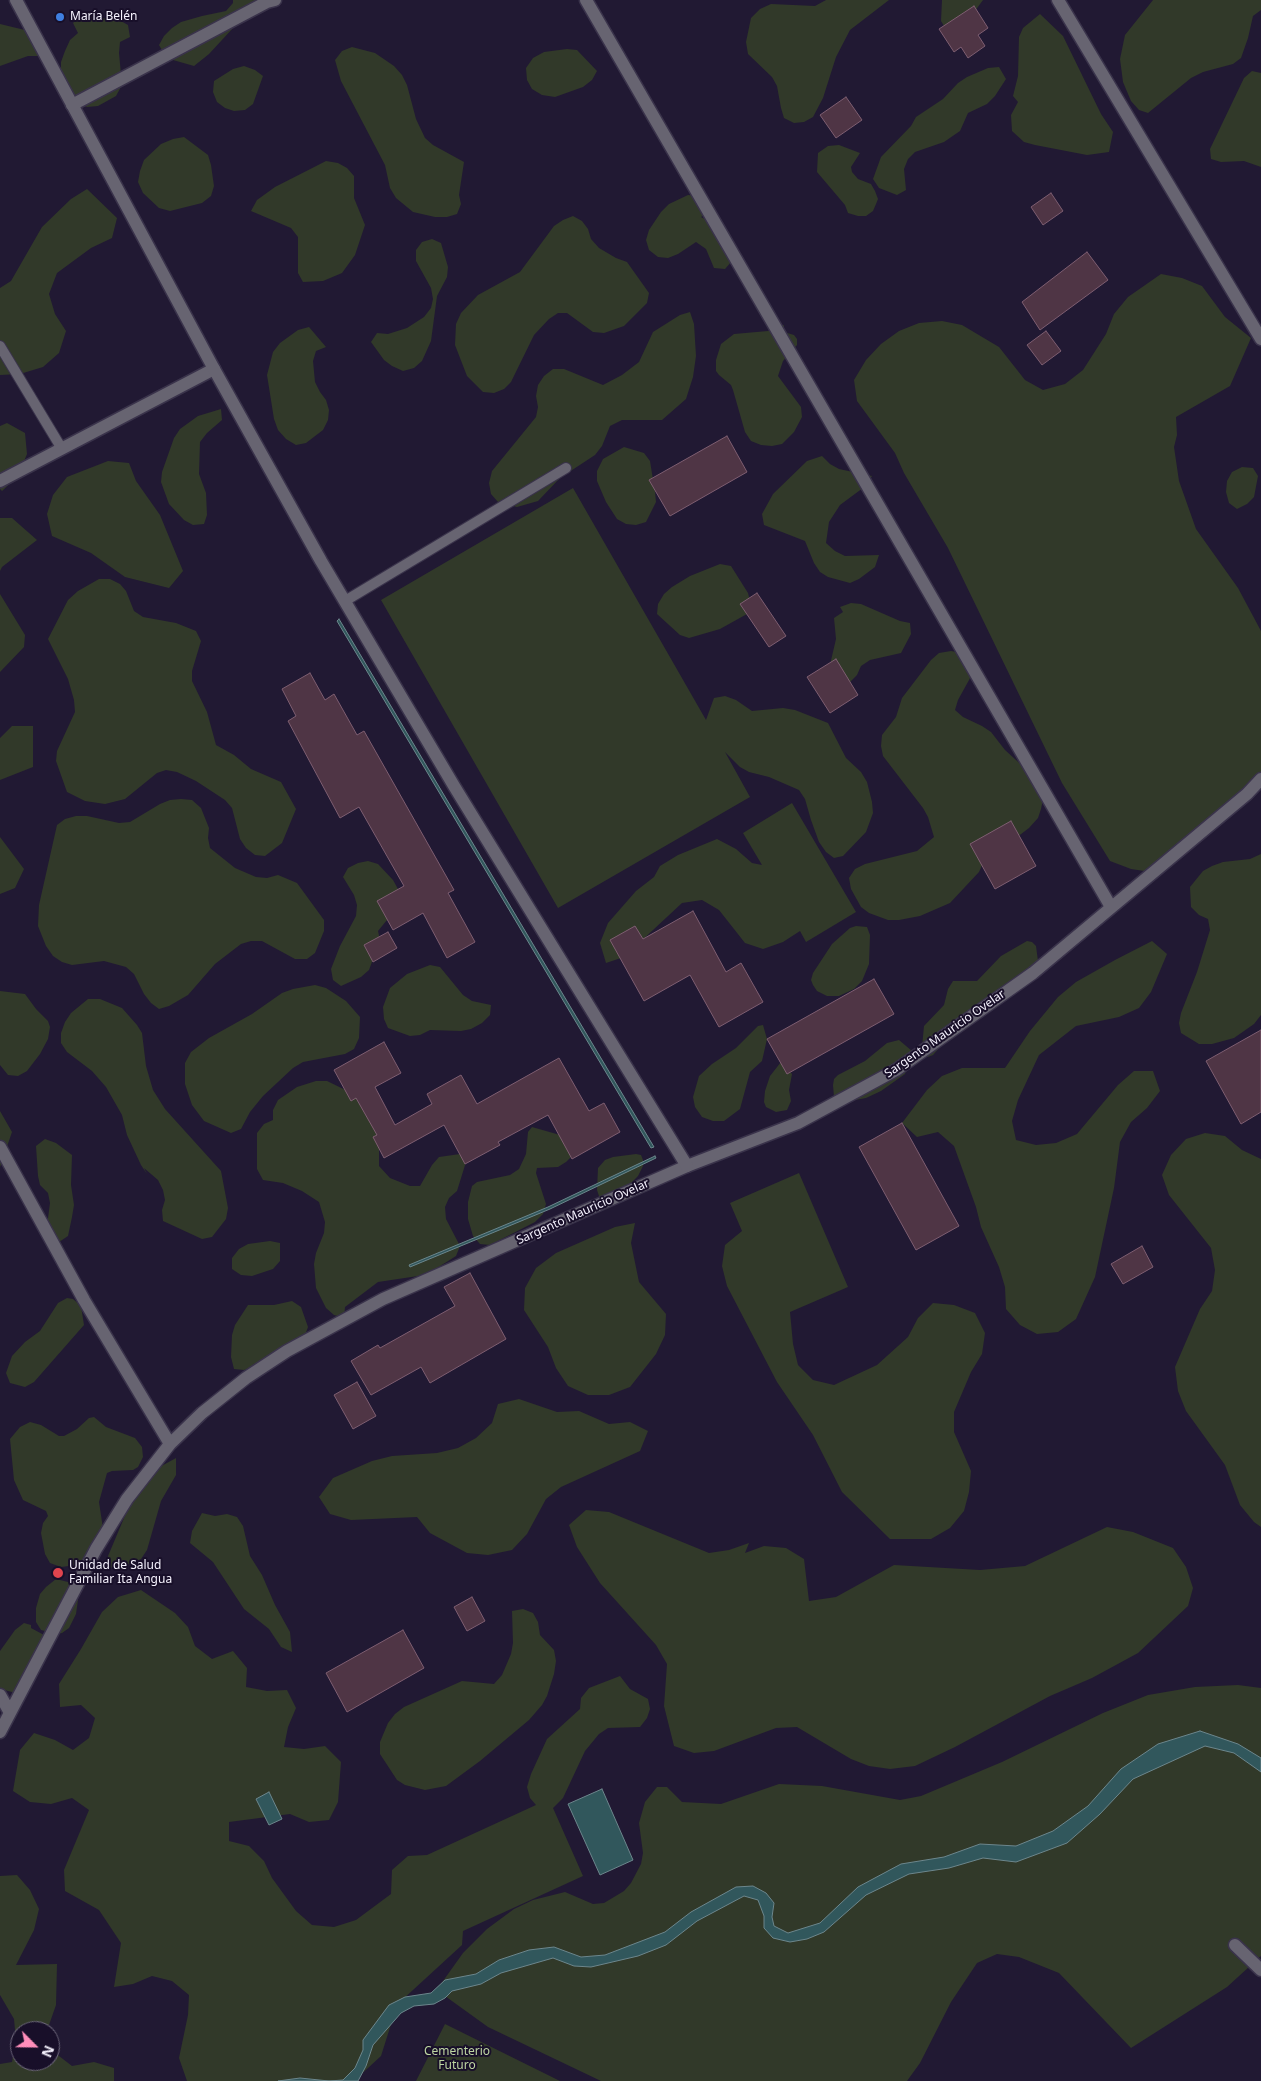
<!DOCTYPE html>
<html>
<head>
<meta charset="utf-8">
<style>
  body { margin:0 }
  #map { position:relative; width:1261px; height:2081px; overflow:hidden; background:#211933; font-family:"Noto Sans",sans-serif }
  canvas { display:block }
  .north { position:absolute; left:10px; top:2021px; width:50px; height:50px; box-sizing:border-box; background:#180f29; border:1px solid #706a7e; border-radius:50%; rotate:113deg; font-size:14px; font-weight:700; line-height:20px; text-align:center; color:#f5f2fd }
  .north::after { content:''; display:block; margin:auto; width:18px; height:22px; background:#ff8eba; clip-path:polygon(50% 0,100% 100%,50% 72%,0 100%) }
</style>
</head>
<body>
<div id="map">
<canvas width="1261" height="2081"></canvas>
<div class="north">N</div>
</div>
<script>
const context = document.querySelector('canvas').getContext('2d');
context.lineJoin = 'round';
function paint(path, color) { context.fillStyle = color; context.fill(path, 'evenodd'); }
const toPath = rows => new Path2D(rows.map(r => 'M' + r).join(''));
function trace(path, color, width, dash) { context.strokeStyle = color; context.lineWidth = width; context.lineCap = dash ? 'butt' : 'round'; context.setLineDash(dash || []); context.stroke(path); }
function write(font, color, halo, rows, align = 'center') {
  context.font = font + ' "Noto Sans",sans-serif'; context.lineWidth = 4; context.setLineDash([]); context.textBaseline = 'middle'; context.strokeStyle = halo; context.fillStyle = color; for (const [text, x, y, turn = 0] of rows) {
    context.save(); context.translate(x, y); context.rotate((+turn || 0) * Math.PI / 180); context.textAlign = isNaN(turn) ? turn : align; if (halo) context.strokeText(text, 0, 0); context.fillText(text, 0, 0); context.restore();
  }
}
paint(toPath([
  [233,0,259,0,209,54,194,66,173,60,164,54,159,45,164,36,172,28,181,22,202,16,226,11,233,3],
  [826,0,889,0,850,30,836,57,823,98,813,117,804,122,794,123,784,118,781,108,777,86,772,77,748,54,746,42,751,18,760,9,771,4,815,6],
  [942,0,983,0,972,15,949,28,944,26,941,21],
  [1153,0,1261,0,1261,10,1253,16,1248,38,1241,58,1233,64,1203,72,1191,78,1148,113,1139,110,1131,101,1123,82,1120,59,1125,35],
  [1040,14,1063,36,1101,114,1113,132,1109,152,1087,155,1035,145,1024,142,1012,131,1011,115,1018,102,1013,96,1018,76,1019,37,1023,28],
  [81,15,119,20,128,25,130,37,120,42,119,53,122,85,116,96,98,106,87,107,77,103,61,74,61,62,65,51,70,40,78,33,73,23],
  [0,24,33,32,48,56,28,56,0,66],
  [352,47,375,53,394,66,402,75,407,85,416,119,425,138,433,145,464,162,459,195,461,204,457,214,447,217,435,217,413,212,396,198,390,188,385,165,341,81,335,60,342,51],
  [567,49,577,50,597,71,592,80,583,87,555,97,542,95,532,89,527,80,526,68,533,58,544,52],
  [244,66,255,70,263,76,253,104,245,110,234,111,225,108,217,102,213,92,214,81,233,69],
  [999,67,1006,79,995,96,987,104,968,113,960,131,944,142,915,152,908,159,904,169,906,190,897,195,879,188,873,179,881,157,911,126,916,117,943,99,958,83,967,77,988,68],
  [1252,71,1261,73,1261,167,1244,161,1221,162,1211,159,1210,149,1244,78],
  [184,137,208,155,211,165,214,186,211,196,202,203,170,211,159,208,143,193,138,182,140,171,144,160,161,144,173,139],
  [839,145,860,153,851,167,852,172,858,179,871,184,875,191,878,199,876,204,873,211,866,216,858,216,848,213,845,205,817,172,818,153,828,146],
  [326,161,338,163,347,168,354,176,354,198,365,225,355,255,342,273,323,281,303,282,298,273,298,237,291,228,251,211,257,200,275,187],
  [87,189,117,218,112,238,91,248,57,273,49,294,55,314,66,331,59,353,43,367,20,374,0,375,0,288,11,281,42,227,71,199],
  [688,195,698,196,715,208,701,217,729,232,736,251,732,261,725,269,714,268,706,249,696,242,678,254,668,258,658,257,649,250,646,240,649,230,661,212,669,204],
  [573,216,582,221,588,229,591,239,599,248,616,258,627,262,649,293,647,303,624,326,604,333,593,332,567,313,558,313,549,319,534,335,511,382,504,389,494,393,483,392,467,376,455,345,456,324,461,313,478,295,520,272,554,226,563,220],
  [432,239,441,243,448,267,447,277,437,296,431,341,422,361,414,368,403,371,392,366,384,360,371,342,377,333,388,334,407,328,424,317,431,308,433,299,431,288,416,261,416,250,422,242],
  [1161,274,1182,278,1202,286,1225,317,1251,338,1230,386,1176,417,1177,435,1174,447,1179,481,1196,529,1238,588,1261,631,1261,779,1151,872,1131,869,1110,861,1062,783,948,548,904,473,895,453,857,401,854,380,866,360,881,344,899,331,919,323,942,321,962,325,999,347,1025,380,1043,390,1065,384,1083,370,1106,334,1114,314,1128,297],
  [690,312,694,324,696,356,693,377,686,399,662,420,622,420,610,426,602,446,595,455,560,478,538,501,517,507,498,502,491,494,489,483,492,471,536,417,538,407,536,396,538,385,544,376,553,369,564,369,603,385,622,375,639,362,653,332,680,315],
  [784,325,784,332,794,335,797,339,797,345,783,361,778,376,801,407,802,417,794,432,782,444,772,446,761,445,751,441,745,432,733,390,731,385,719,375,716,371,716,360,721,344,734,334,768,331],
  [309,327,326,347,316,351,313,361,315,382,320,392,326,400,329,410,328,420,323,430,306,443,296,445,286,439,278,430,274,419,267,375,273,352,280,343,298,330],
  [221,409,222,420,207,433,200,442,199,474,206,493,207,515,204,524,193,525,184,520,169,504,161,482,162,472,174,438,180,429,198,416],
  [7,423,25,433,27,454,18,476,2,491,0,489,0,426],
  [624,447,644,453,650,461,655,492,656,502,646,522,636,525,626,524,617,519,606,502,597,481,597,471,603,459],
  [822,456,830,464,839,469,872,476,867,485,840,505,829,522,826,543,835,551,845,556,879,555,875,567,859,579,850,583,828,577,820,572,814,563,805,541,764,525,762,514,773,494,807,461],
  [108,461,129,463,136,481,160,515,183,571,169,588,125,577,91,553,52,536,47,514,53,495,67,477],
  [1242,467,1253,468,1258,476,1254,497,1247,504,1237,509,1229,503,1226,492,1227,481,1232,472],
  [573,488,706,720,714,698,725,696,736,700,752,711,783,708,795,710,828,723,846,758,861,772,867,782,872,802,873,813,866,832,843,856,834,858,826,852,819,842,811,820,805,799,799,790,769,777,749,772,740,767,725,752,750,797,558,908,381,600],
  [0,518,12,518,37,540,2,567,0,571],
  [720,564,731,566,748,593,751,605,747,614,720,629,689,638,680,635,657,614,658,604,664,594,672,587,690,576],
  [99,579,110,579,120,584,126,591,134,611,143,617,176,623,196,631,201,641,192,671,192,681,207,712,216,745,234,755,251,769,281,782,296,809,282,843,265,856,255,855,246,848,240,839,232,808,225,800,196,781,177,772,166,770,157,773,125,799,105,804,85,801,67,792,56,761,57,751,75,712,74,700,68,679,48,639,68,600,78,591],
  [0,594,25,635,24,647,0,672],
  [851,603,861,604,900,621,910,623,911,634,901,653,870,660,861,666,857,675,850,682,829,669,836,639,834,618,843,612,840,607],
  [951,651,962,653,974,671,958,700,955,710,963,717,982,726,991,732,1005,750,1027,770,1043,799,1041,809,1038,818,1029,828,983,863,979,872,950,903,920,916,899,920,888,920,869,913,861,907,851,889,849,878,855,869,865,864,917,851,934,837,928,817,923,808,883,756,881,746,882,735,896,717,902,698,931,660,939,653],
  [12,726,33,726,33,767,0,780,0,738],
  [181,799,192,800,201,808,209,828,208,838,210,848,235,868,256,877,267,878,278,875,297,883,324,920,324,931,315,953,307,959,295,959,262,941,251,941,241,944,215,964,188,995,169,1006,159,1009,151,1003,144,994,134,974,126,967,104,961,72,965,62,962,53,956,46,946,38,926,39,905,57,825,65,819,76,816,87,816,119,823,130,822,160,804,170,800],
  [792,803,856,912,806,942,800,931,783,942,763,949,745,943,719,910,702,900,682,903,624,957,606,963,600,943,608,923,636,891,654,877,660,866,678,855,717,839,736,849,752,863,762,865,743,833],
  [0,837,24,869,15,888,0,894],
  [1261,854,1261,1015,1254,1024,1234,1038,1212,1044,1199,1044,1181,1033,1179,1023,1181,1013,1197,972,1210,930,1208,919,1199,915,1191,907,1190,887,1203,871,1212,866,1223,862,1250,859],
  [368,861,378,864,393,880,398,889,399,899,396,909,378,931,380,940,369,970,361,977,341,986,333,980,331,969,340,946,356,916,357,905,354,895,343,877,348,868,358,863],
  [856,926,867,927,870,935,869,964,862,981,854,989,839,996,827,996,817,991,813,985,811,980,813,973,832,944,850,928],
  [1027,941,1032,942,1036,946,1038,961,947,1039,933,1055,928,1057,924,1054,922,1047,924,1026,944,1005,948,989,953,981,977,981,1001,956],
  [1152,941,1167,954,1151,992,1139,1008,1119,1017,1076,1026,1039,1055,1018,1100,1012,1121,1016,1140,1036,1145,1056,1143,1077,1134,1118,1085,1134,1071,1153,1071,1160,1091,1147,1108,1131,1122,1120,1142,1114,1188,1095,1277,1076,1319,1058,1332,1037,1334,1020,1325,1006,1309,1005,1287,999,1267,981,1227,976,1207,954,1146,938,1132,917,1137,902,1123,927,1090,942,1076,962,1068,1005,1068,1030,1031,1058,997,1076,982,1115,960],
  [430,965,440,967,463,995,472,1001,491,1005,490,1015,482,1023,471,1029,461,1031,430,1030,420,1035,410,1036,388,1028,384,1019,383,1007,390,988,407,974],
  [315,985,326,988,346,1001,360,1017,359,1038,354,1049,345,1054,303,1062,293,1068,263,1096,250,1112,241,1129,231,1133,204,1121,192,1105,185,1084,185,1063,191,1052,209,1038,252,1014,282,993,293,989],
  [0,991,25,994,36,1009,48,1021,50,1027,48,1039,40,1054,27,1071,18,1076,8,1075,0,1065],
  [88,999,100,999,122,1008,137,1025,142,1033,146,1066,153,1090,165,1109,221,1171,228,1208,226,1219,212,1237,202,1239,163,1221,162,1210,165,1200,163,1190,158,1180,144,1168,147,1174,141,1165,127,1135,122,1115,106,1087,92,1071,67,1052,61,1043,61,1033,65,1022,71,1013],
  [763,1025,767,1039,762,1061,750,1072,740,1109,724,1121,713,1121,702,1117,695,1107,693,1097,699,1076,712,1064,736,1048,758,1026],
  [899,1040,912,1051,905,1074,881,1091,866,1098,850,1101,834,1097,833,1085,834,1079,838,1075,865,1061,887,1043],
  [781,1062,792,1074,789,1090,791,1101,787,1110,776,1112,766,1107,764,1102,765,1091,770,1076],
  [316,1081,327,1081,364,1099,379,1130,379,1166,390,1178,410,1186,420,1186,432,1165,439,1157,460,1154,466,1162,457,1191,449,1198,445,1207,446,1219,460,1246,456,1256,437,1268,418,1276,378,1282,345,1307,344,1318,334,1315,326,1308,316,1288,314,1264,316,1253,324,1233,325,1222,319,1202,302,1191,283,1183,263,1180,257,1169,257,1133,264,1124,273,1120,273,1110,278,1100,297,1087],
  [0,1111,12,1132,0,1167],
  [532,1127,560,1135,575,1153,566,1162,558,1167,537,1168,536,1173,546,1204,543,1214,535,1222,490,1245,480,1244,473,1236,468,1219,468,1202,472,1186,477,1182,510,1175,519,1169,526,1154,528,1132],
  [1205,1133,1225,1136,1242,1150,1261,1159,1261,1527,1254,1522,1240,1505,1225,1465,1186,1411,1178,1391,1175,1367,1200,1309,1212,1291,1215,1270,1211,1248,1169,1195,1162,1175,1171,1155,1186,1139],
  [45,1139,56,1143,72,1155,71,1185,74,1205,72,1217,68,1236,59,1242,47,1226,50,1203,48,1193,40,1185,38,1176,36,1146],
  [636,1154,641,1155,643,1160,643,1166,638,1176,626,1188,601,1202,597,1190,598,1168,605,1160,613,1157],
  [799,1173,848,1287,790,1312,793,1344,798,1365,813,1380,834,1385,877,1365,908,1337,918,1318,933,1303,954,1305,975,1313,985,1333,982,1354,971,1372,954,1412,954,1432,971,1471,969,1492,964,1511,950,1528,931,1539,890,1539,842,1492,813,1435,777,1382,727,1286,722,1266,725,1245,742,1231,730,1203],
  [635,1223,631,1243,639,1282,666,1314,665,1335,656,1354,630,1387,609,1395,588,1395,568,1386,556,1368,548,1347,524,1310,525,1288,536,1268,556,1253,615,1227],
  [270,1241,280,1243,280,1261,273,1269,252,1276,241,1275,232,1269,232,1258,239,1249,248,1244],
  [67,1298,73,1299,81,1306,84,1325,34,1382,25,1387,10,1383,6,1373,12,1356,25,1342,40,1331,58,1303],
  [292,1301,301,1307,308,1327,300,1349,244,1370,234,1369,231,1357,232,1335,235,1325,248,1305,274,1305],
  [519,1399,557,1412,579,1411,609,1424,630,1422,648,1431,640,1451,561,1487,546,1499,527,1534,512,1550,488,1555,467,1553,430,1533,417,1517,351,1520,330,1514,319,1497,333,1478,372,1461,392,1456,437,1453,458,1448,476,1438,492,1423,498,1404],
  [94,1417,106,1427,135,1438,142,1447,143,1457,138,1467,133,1470,112,1471,107,1473,99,1502,104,1535,84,1564,61,1567,50,1563,45,1554,41,1533,43,1523,48,1516,46,1511,23,1500,14,1480,10,1439,20,1427,30,1422,41,1425,59,1436,64,1436,77,1429,89,1418],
  [176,1458,176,1475,161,1501,147,1550,141,1559,130,1564,109,1568,108,1556,135,1492,156,1469],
  [586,1510,609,1512,709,1553,729,1550,749,1543,745,1553,764,1546,786,1548,804,1559,809,1601,836,1597,894,1565,980,1570,1025,1566,1107,1527,1133,1532,1173,1548,1186,1567,1193,1588,1188,1606,1138,1653,1092,1678,1050,1696,955,1747,915,1766,890,1769,869,1766,851,1759,797,1727,776,1728,714,1751,694,1753,674,1746,664,1706,667,1664,656,1645,600,1583,577,1547,569,1525],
  [202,1513,215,1516,227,1514,237,1517,243,1526,250,1556,262,1575,275,1605,290,1632,292,1652,281,1647,269,1629,244,1609,213,1562,190,1543,192,1531],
  [56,1579,72,1583,78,1600,76,1614,69,1628,62,1633,57,1634,41,1630,36,1622,36,1608,40,1594,46,1587],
  [141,1590,175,1613,188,1627,195,1646,212,1659,233,1651,247,1668,246,1687,267,1691,287,1690,296,1708,288,1727,284,1747,304,1749,325,1746,341,1762,338,1802,329,1820,309,1822,290,1814,229,1822,229,1841,249,1846,264,1861,272,1878,296,1911,312,1925,334,1927,356,1920,391,1894,392,1870,408,1856,427,1855,536,1805,530,1798,527,1787,531,1774,547,1739,580,1709,581,1698,589,1688,620,1676,630,1689,648,1699,650,1709,647,1718,640,1727,608,1728,599,1734,585,1751,563,1798,553,1808,583,1876,463,1931,462,1945,401,2001,393,2018,381,2056,354,2081,187,2081,179,2058,188,2015,189,1995,172,1981,152,1976,133,1984,114,1987,121,1943,99,1910,65,1891,64,1870,89,1810,72,1798,51,1804,30,1802,13,1791,20,1750,34,1733,55,1740,73,1750,89,1738,95,1718,81,1705,60,1707,59,1684,81,1649,102,1612,118,1597],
  [523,1609,533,1613,538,1622,540,1635,554,1650,556,1661,554,1674,547,1696,542,1705,529,1720,480,1761,446,1786,425,1790,405,1785,397,1780,380,1754,380,1742,388,1723,395,1714,404,1707,462,1681,494,1684,502,1675,511,1654,513,1643,512,1611],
  [24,1623,31,1625,31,1628,44,1635,16,1693,0,1689,0,1651,15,1630],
  [1238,1685,1261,1688,1261,1956,1227,1987,1131,2048,1059,1973,1019,1957,997,1954,977,1963,951,2002,920,2063,907,2081,601,2081,488,2027,445,1996,438,1988,463,1953,487,1929,514,1909,533,1900,565,1892,593,1904,604,1903,624,1891,631,1883,641,1864,643,1853,639,1823,645,1802,657,1787,667,1787,682,1802,721,1804,779,1784,822,1786,900,1800,921,1796,1002,1762,1103,1713,1148,1695,1195,1687],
  [17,1875,30,1890,39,1909,34,1930,16,1965,57,1964,56,2005,49,2025,45,2031,20,2031,20,2061,50,2061,50,2049,72,2066,94,2062,114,2068,114,2081,0,2081,0,2064,12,2062,16,2041,14,2019,0,1995,0,1876],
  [445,2024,560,2081,416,2081]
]), '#313929');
const water = toPath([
  [339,619,654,1147,651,1148,337,621,339,619],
  [655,1156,656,1158,550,1209,410,1267,409,1265,548,1207,655,1156],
  [1200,1731,1238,1744,1261,1758,1261,1772,1234,1753,1205,1746,1133,1779,1100,1814,1067,1843,1016,1862,983,1858,949,1868,909,1874,866,1895,824,1932,807,1939,790,1942,773,1938,764,1928,764,1916,758,1900,744,1896,697,1921,666,1945,638,1956,591,1967,574,1966,553,1958,501,1973,481,1984,452,1991,445,1998,434,2004,414,2006,401,2013,373,2045,366,2066,358,2081,278,2081,300,2078,329,2081,343,2080,355,2068,363,2050,363,2040,389,2005,405,1997,431,1993,445,1980,476,1974,499,1960,529,1950,554,1947,581,1957,605,1955,665,1932,691,1912,736,1887,753,1886,766,1893,774,1903,772,1917,774,1926,788,1933,820,1923,858,1887,901,1864,944,1857,980,1844,1016,1846,1053,1831,1088,1806,1121,1769,1158,1744,1200,1731],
  [602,1789,633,1860,600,1875,568,1804,602,1789],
  [269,1792,282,1819,269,1825,256,1799,269,1792]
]);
paint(water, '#31575c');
trace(water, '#6c868c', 1);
const building = toPath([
  [974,6,988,28,978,35,985,46,968,58,961,47,954,52,939,29,974,6],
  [846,97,862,120,836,138,820,115,846,97],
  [1051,193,1063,211,1043,225,1031,207,1051,193],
  [1087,252,1108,280,1040,330,1022,302,1087,252],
  [1046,331,1061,351,1042,365,1027,345,1046,331],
  [727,436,747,472,670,516,649,480,727,436],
  [757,593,786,636,769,647,740,604,757,593],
  [836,659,858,695,830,713,807,677,836,659],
  [310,673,325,700,334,694,357,735,364,731,454,890,448,893,475,942,447,958,423,913,393,930,377,901,404,886,359,807,340,818,288,721,296,716,282,689,310,673],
  [1011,821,1036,866,995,889,970,844,1011,821],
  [693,911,726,972,741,963,763,1002,719,1027,690,975,644,1001,610,940,635,926,643,939,693,911],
  [388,932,397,948,373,962,364,945,388,932],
  [874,979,894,1014,787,1074,767,1039,874,979],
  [1261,1030,1261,1112,1241,1124,1206,1061,1261,1030],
  [384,1042,401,1073,375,1087,395,1125,432,1104,427,1094,461,1075,477,1104,559,1058,589,1111,604,1103,620,1132,572,1159,548,1115,498,1142,500,1145,465,1164,444,1125,384,1158,373,1137,377,1135,356,1098,351,1101,334,1070,384,1042],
  [902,1123,959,1226,916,1250,859,1147,902,1123],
  [1142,1246,1153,1267,1123,1284,1111,1264,1142,1246],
  [470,1273,506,1339,430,1383,421,1367,371,1395,351,1361,378,1345,380,1348,455,1306,444,1287,470,1273],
  [357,1382,376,1416,353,1429,334,1395,357,1382],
  [472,1597,485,1621,467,1631,454,1607,472,1597],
  [403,1630,424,1668,347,1712,326,1673,403,1630]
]);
paint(building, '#4f3545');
trace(building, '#7e5e71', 1);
const service = toPath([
  [0,346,62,449],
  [345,601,566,468]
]);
const minor = toPath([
  [586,0,1111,907],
  [1058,0,1261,339],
  [72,105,267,2,275,0],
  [0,481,214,369],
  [0,1147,84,1300,170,1444],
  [0,1695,9,1711],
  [0,1732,96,1549,127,1499,170,1444,202,1413,246,1378,287,1351,383,1299,687,1166,798,1123,896,1070,1033,973,1247,794,1261,779],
  [1235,1945,1261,1970]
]);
const tertiary = toPath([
  [16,0,214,369,321,561,454,786,687,1166]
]);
trace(service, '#3a334b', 12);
trace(minor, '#3a334b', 15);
trace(tertiary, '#3a334b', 15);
trace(service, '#676471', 10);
trace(minor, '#676471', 12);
trace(tertiary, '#676471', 12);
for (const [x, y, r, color] of [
  [60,17,5,"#3f7fe0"],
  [58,1573,6,"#e0444e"]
]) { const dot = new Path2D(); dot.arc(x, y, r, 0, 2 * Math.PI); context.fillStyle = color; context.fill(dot); trace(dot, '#180f29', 2); }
write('12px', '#f5f2fd', '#180f29', [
  ["María Belén",70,17],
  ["Unidad de Salud",69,1566],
  ["Familiar Ita Angua",69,1580]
], 'left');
write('12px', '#f5f2fd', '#180f29', [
  ["Sargento Mauricio Ovelar",945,1034,-35],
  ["Sargento Mauricio Ovelar",583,1212,-24]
]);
write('12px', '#bed6a2', '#180f29', [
  ["Cementerio",457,2052],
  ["Futuro",457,2066]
]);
</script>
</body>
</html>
